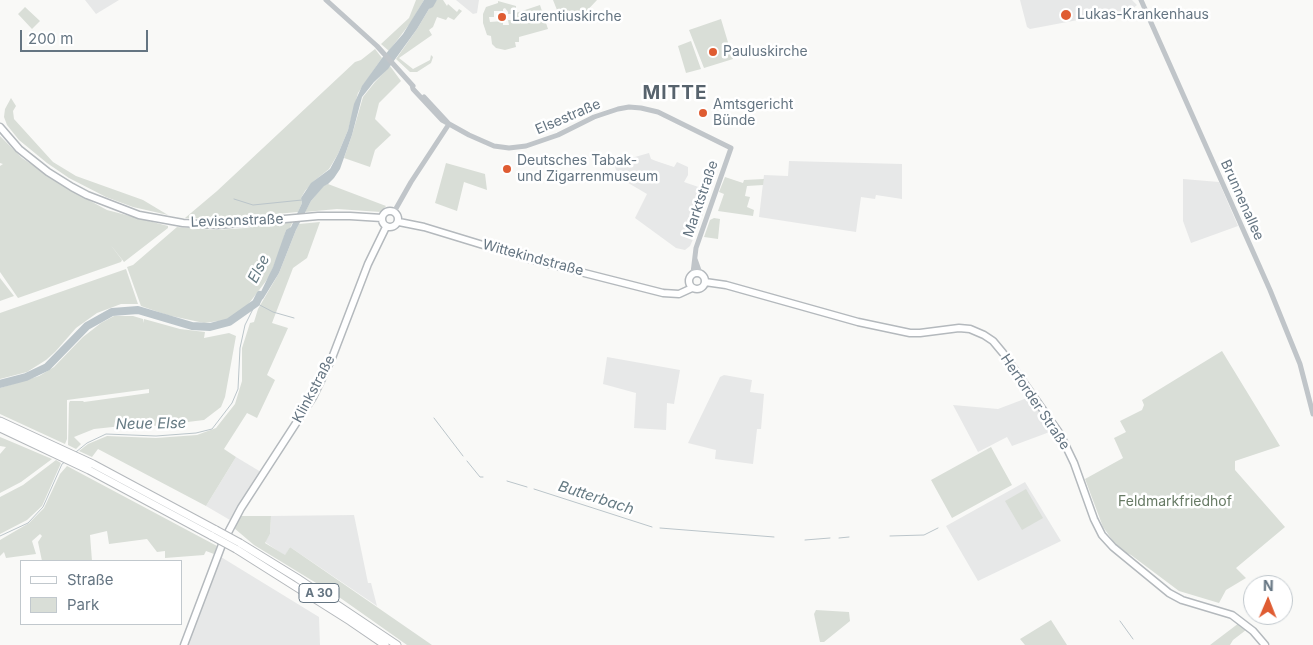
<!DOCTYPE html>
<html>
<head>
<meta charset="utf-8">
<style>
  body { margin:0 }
  #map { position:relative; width:1313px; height:645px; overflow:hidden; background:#f9f9f7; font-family:Inter,sans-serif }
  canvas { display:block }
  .legend { position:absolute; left:20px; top:560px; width:162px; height:65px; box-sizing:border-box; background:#fff; border:1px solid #c1c8cd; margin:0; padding:6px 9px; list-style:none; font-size:15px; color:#657582 }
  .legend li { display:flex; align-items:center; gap:10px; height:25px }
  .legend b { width:25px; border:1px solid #c1c8cd }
  .north { position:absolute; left:1243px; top:575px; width:50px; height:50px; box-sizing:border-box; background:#fff; border:1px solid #c1c8cd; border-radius:50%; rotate:1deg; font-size:14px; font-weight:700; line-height:20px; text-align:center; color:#657582 }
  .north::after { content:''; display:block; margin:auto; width:18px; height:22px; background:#df5c32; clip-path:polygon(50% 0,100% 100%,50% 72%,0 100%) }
  .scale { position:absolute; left:20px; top:30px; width:128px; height:22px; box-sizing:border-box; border:2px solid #657582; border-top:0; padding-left:6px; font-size:15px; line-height:18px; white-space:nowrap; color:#657582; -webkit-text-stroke:4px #fff; paint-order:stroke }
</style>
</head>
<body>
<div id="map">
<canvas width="1313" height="645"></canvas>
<ul class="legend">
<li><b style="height:6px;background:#fff"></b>Straße</li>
<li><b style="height:14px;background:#d9ded7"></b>Park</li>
</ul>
<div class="north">N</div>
<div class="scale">200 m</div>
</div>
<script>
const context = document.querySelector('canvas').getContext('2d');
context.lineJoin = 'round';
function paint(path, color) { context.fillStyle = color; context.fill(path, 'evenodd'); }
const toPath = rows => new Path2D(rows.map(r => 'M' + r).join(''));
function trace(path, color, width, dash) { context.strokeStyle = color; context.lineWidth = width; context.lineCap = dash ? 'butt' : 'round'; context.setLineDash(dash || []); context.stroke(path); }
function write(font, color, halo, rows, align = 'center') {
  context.font = font + ' Inter,sans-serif'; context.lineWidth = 5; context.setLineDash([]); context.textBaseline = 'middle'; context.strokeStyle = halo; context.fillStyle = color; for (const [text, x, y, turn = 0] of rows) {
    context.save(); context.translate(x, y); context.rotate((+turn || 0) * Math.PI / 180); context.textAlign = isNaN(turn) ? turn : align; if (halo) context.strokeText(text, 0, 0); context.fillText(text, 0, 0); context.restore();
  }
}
paint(toPath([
  [85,0,119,0,96,14],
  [456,0,479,0,477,13,473,14],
  [1020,0,1132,0,1137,5,1131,10,1030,29,1027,27],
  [649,153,651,159,656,161,674,167,677,162,688,167,688,175,684,182,710,191,699,226,690,246,685,250,676,248,635,218,647,194,618,177,614,163],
  [789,161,902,164,902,199,876,195,875,199,861,197,856,232,759,217,764,175,788,176],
  [1183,179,1219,182,1238,226,1191,243,1183,221],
  [607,357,680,370,674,404,667,403,666,430,634,428,636,393,603,384],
  [724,375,752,380,750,392,764,394,761,429,757,429,753,464,715,459,716,450,688,443,720,377],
  [1027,398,1032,398,1055,430,1012,446,1007,437,978,452,953,405,998,409],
  [236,457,261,472,230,520,206,506],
  [1025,482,1061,541,978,581,946,526],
  [354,515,368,583,371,583,377,606,290,547,285,556,265,542,270,534,271,516],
  [221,557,319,617,320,645,187,645]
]), '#e7e8e8');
paint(toPath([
  [416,0,424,0,411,22,389,51,381,44,409,18],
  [437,0,443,0,447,6,448,4,457,12,459,9,462,11,454,20,448,17,446,20,437,17,433,27,429,30,432,35,399,58,413,69,430,60,431,55,433,57,431,63,417,72,410,72,396,59,417,29,429,9],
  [553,0,597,0,583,15,566,23,564,18,559,15],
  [498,1,516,6,516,13,540,5,548,29,519,37,519,42,515,42,516,47,505,50,496,48,492,44,491,36,487,35,483,23,483,14,486,7,498,3],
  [505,8,508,12,508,14,512,14,512,20,508,20,509,25,503,25,503,21,490,22,489,17,494,17,494,11,503,11,503,9],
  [25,7,40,21,32,29,18,14],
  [721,19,733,59,704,68,689,30],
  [691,41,701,69,686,73,678,46],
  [375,49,382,58,358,93,348,130,338,154,329,169,314,181,305,191,301,198,302,203,298,212,221,219,185,218,217,191,355,62,361,60],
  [390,66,401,81,379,103,375,119,391,135,375,150,370,167,344,158,352,135,363,97,375,82],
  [11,98,16,106,13,111,14,119,53,162,76,176,143,200,168,215,133,207,106,197,69,178,47,163,19,140,7,125,4,117,5,109],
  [0,136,22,158,70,190,107,210,168,226,168,228,124,262,110,244,122,260,121,262,18,298,0,272,0,166,3,164,0,163],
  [446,163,485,174,487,190,464,182,457,211,435,203],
  [725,177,743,183,744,180,764,179,763,185,747,186,745,196,750,197,747,207,754,210,753,216,718,211,724,194,719,192],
  [328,184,386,206,381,212,337,209,305,212,311,201,324,185],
  [714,218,720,219,718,239,704,237,710,220],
  [293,221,289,230,286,230,280,251,269,277,247,306,226,320,204,323,167,315,141,306,127,267,133,265,177,227,216,230,245,228],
  [320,222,307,258,293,268,272,323,288,328,267,375,275,380,257,418,247,413,224,449,236,457,206,506,98,449,92,457,79,451,88,444,107,436,156,438,197,435,216,428,235,404,242,381,242,348,250,323,254,322,258,309,279,273,296,230,299,224],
  [126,269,138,304,121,304,97,313,76,328,55,352,46,360,27,372,0,379,0,313],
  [0,278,14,296,0,301],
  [114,316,133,316,143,319,144,323,144,319,180,329,205,332,204,338,229,333,236,336,225,397,221,407,204,420,138,428,122,426,94,429,74,437,81,444,76,449,68,445,69,403,70,401,83,401,84,402,149,393,149,389,67,400,67,439,65,444,0,414,0,388,39,376,54,367,83,337,101,323],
  [1222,351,1280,446,1235,461,1235,470,1285,527,1236,568,1246,578,1226,590,1219,603,1179,591,1131,555,1124,552,1113,541,1103,527,1085,479,1123,458,1114,438,1126,432,1120,421,1142,410,1144,405,1142,400],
  [0,437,12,442,52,459,21,482,0,493,0,454,6,447,0,446],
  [991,447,1012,485,952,518,931,480],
  [56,460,61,463,42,506,27,520,0,534,0,497,23,485],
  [67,466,217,546,214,554,206,551,204,555,165,558,165,551,157,552,147,539,109,544,107,531,90,535,92,561,42,561,38,542,42,536,40,534,32,541,36,554,6,558,4,552,0,556,0,540,29,523,44,508,60,474],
  [1026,489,1043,518,1022,530,1005,501],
  [241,516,271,516,270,534,265,543,285,555,290,547,432,645,407,645,339,597,254,545,234,528],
  [816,610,849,612,850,621,824,642,820,642,814,614],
  [1051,620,1067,645,1025,645,1020,639],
  [1239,623,1246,630,1233,640,1230,645,1210,645]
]), '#d9ded7');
paint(toPath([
  [424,0,437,0,433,7,429,9,417,29,388,69,374,82,362,97,352,135,340,169,334,178,328,184,324,186,311,201,296,230,279,273,263,299,256,302,273,267,286,230,291,227,302,203,301,198,311,183,330,169,338,154,348,130,354,104,362,86,382,58,403,34]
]), '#bbc5ca');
trace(toPath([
  [234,199,253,205,302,200],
  [434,418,463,456],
  [76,452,87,443,106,434,156,436,196,433,212,429,232,403,238,389,240,348,245,325,256,303,273,312,294,318],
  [467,461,480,477,483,477],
  [507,481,527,487],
  [534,489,652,527],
  [660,528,774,537],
  [0,536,28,523,43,507,62,464,65,462],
  [890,536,924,535,938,528],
  [839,538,849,537],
  [805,540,830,538],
  [1120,621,1133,639]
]), '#bbc5ca', 1);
trace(toPath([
  [0,384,26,377,47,367,87,326,112,312,138,310,192,326,210,327,229,322,256,303,260,295]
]), '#bbc5ca', 8);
const major = toPath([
  [0,127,19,149,48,172,72,187,87,195,139,215,183,223,217,225,318,216,350,216,382,218],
  '382 219a8 8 0 1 1 16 0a8 8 0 1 1-16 0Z',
  [399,222,424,227,529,259,663,293,679,294,692,288],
  '689 281a8 8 0 1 1 16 0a8 8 0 1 1-16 0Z',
  [705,282,726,285,858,322,910,333,920,333,959,328,970,329,984,335,993,341,1003,353,1060,434,1074,463,1094,519,1102,535,1113,547,1169,593,1182,600,1232,615,1253,631,1265,645],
  [184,645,223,542,241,508,313,397,332,358,368,264,386,227]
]);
const highway = toPath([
  [0,421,93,464,216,530],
  [0,428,89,470,212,536],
  [240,543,297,578,397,645],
  [236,549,350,621,385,645]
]);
trace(major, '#b4b9bd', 9);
trace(highway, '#b4b8bc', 9);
trace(toPath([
  [326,0,377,46,413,86],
  [1141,0,1270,290,1300,364,1313,414],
  [412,85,413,89,442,120,469,135,494,146,509,148,526,146,558,135,594,117,618,109,629,107,641,108,658,112,731,148,696,248,693,273],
  [424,97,449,124],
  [394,212,411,182,449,124],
  [695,259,700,273]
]), '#c0c5c9', 5);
trace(major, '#fff', 6);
trace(highway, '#fff', 7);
const highwayBridge = toPath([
  [216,530,240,543],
  [212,536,236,549]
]);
trace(highwayBridge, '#b4b8bc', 9, []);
trace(highwayBridge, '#fff', 7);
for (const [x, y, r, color] of [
  [1066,15,6,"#df5c32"],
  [502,17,5,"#df5c32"],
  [713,52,5,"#df5c32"],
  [703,113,5,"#df5c32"],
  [507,169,5,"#df5c32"]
]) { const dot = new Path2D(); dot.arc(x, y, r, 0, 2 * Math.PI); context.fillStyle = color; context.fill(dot); trace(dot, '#fff', 2); }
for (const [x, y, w] of [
  [319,593,40]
]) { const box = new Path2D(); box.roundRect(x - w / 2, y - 9.5, w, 19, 4); context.fillStyle = '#fff'; context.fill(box); trace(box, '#657582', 1); }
write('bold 12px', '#657582', null, [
  ["A 30",319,593]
]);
write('14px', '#657582', '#fff', [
  ["Lukas-Krankenhaus",1077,15],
  ["Laurentiuskirche",512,17],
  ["Pauluskirche",723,52],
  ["Amtsgericht",713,105],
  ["Bünde",713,121],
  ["Deutsches Tabak-",517,161],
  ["und Zigarrenmuseum",517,177]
], 'left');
write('14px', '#657582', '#fff', [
  ["Elsestraße",568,117,-23],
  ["Marktstraße",701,199,-71],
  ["Brunnenallee",1242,200,66],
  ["Levisonstraße",237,221,-2],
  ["Wittekindstraße",533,258,15],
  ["Klinkstraße",314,389,-62],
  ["Herforder Straße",1035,402,56]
]);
write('14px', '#677a64', '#fff', [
  ["Feldmarkfriedhof",1175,502]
]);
write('italic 15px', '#657a83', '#fff', [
  ["Else",259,269,-62],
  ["Neue Else",151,424,-1],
  ["Butterbach",596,498,18]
]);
context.letterSpacing = '1px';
write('bold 19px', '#57636d', '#fff', [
  ["MITTE",675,93]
]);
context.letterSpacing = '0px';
</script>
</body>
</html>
